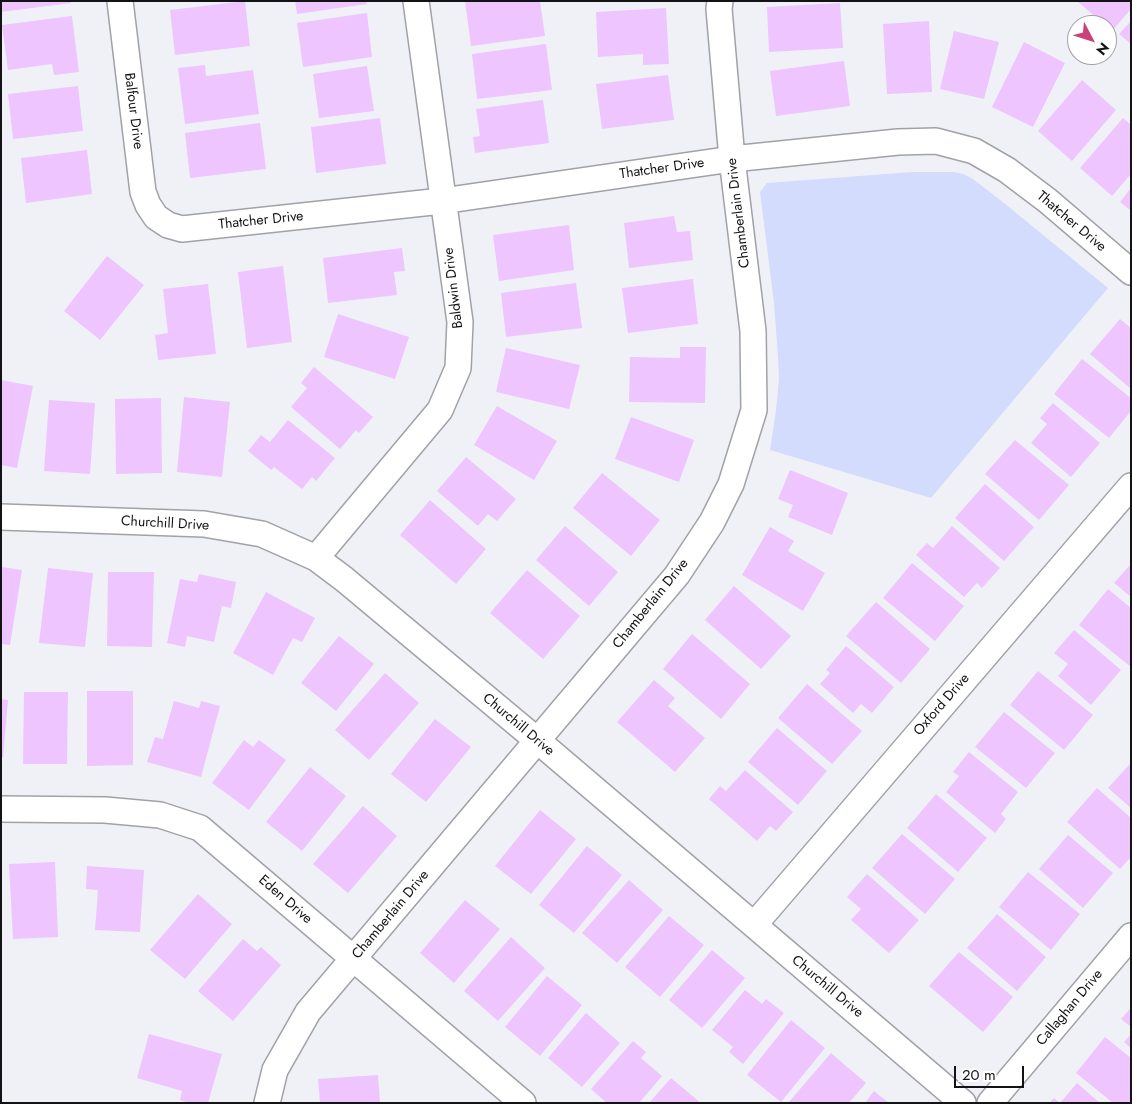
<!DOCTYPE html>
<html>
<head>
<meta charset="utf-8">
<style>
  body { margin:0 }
  #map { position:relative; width:1132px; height:1104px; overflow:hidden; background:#f0f1f6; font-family:Jost,sans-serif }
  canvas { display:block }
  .frame { position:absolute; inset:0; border:2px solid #131315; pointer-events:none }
  .north { position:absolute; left:1067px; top:15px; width:50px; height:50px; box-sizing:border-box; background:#fff; border:1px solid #a1a1a1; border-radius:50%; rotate:130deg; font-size:14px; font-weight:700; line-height:20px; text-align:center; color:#131315 }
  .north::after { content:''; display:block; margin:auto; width:18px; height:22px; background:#cb427b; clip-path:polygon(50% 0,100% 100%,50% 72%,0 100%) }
  .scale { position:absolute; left:954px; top:1066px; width:70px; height:22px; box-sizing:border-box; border:2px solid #131315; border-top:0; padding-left:6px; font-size:15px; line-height:18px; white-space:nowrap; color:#131315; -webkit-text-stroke:4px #fff; paint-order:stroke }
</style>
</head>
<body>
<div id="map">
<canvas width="1132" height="1104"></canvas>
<div class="frame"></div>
<div class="north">N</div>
<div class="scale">20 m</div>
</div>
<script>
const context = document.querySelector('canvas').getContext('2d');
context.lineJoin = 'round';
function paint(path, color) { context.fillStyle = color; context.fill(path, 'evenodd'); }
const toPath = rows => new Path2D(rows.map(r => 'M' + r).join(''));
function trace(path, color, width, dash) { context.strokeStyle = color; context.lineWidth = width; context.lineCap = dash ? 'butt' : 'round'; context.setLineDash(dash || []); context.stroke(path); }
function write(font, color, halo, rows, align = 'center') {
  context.font = font + ' Jost,sans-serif'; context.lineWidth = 4; context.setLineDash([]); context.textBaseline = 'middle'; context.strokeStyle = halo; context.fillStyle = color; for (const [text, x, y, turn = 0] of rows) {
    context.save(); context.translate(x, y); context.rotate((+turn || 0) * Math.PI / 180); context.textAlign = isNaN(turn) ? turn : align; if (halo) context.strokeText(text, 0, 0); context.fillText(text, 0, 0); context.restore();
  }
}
paint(toPath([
  [912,172,953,172,963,174,973,179,1004,203,1108,288,931,498,770,450,776,410,779,379,778,357,774,303,760,192,767,183]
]), '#d4dcfd');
paint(toPath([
  [1,1,71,1,71,3,1,12],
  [245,1,250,46,175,55,170,10],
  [295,1,366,1,367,4,297,14],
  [465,1,540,1,545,36,471,46],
  [1077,1,1131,1,1131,9,1112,31],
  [840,3,843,48,769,52,767,7],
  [666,8,669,64,643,65,643,54,598,57,596,12],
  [367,13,372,57,303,67,297,23],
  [72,16,79,72,54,75,52,64,8,70,2,25],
  [929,21,932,92,887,94,883,24],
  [1131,21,1131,44,1119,34],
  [954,31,999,42,984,99,940,89],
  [1024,42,1065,63,1033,127,992,107],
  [546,44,552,90,477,99,472,54],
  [844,61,850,106,776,116,770,71],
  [205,65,206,76,253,70,259,114,185,124,178,68],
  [367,66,374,111,319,118,313,74],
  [668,75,674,120,602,129,596,84],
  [1082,80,1116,110,1072,161,1038,131],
  [78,86,83,131,13,139,8,94],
  [543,100,549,143,475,153,473,137,480,136,476,109],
  [380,118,386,164,316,173,311,127],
  [1123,118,1131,125,1131,174,1112,196,1080,168],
  [260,123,266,169,190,178,185,133],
  [87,150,92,194,26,203,21,158],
  [1131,188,1131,211,1120,202],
  [674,216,677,232,690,231,693,260,629,268,624,223],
  [569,225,574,270,499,281,493,235],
  [402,248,405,271,394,272,397,295,328,303,323,258],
  [107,256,144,285,100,340,64,311],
  [283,266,292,342,247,348,238,272],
  [693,279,698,324,628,333,622,288],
  [576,283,582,328,506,337,501,293],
  [208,284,216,354,158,360,155,335,168,333,163,289],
  [338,314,409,337,395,379,324,357],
  [1120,319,1131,328,1131,389,1090,354],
  [680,347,706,347,705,403,629,402,630,357,680,358],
  [506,348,580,365,569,409,496,392],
  [1082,359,1131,398,1131,411,1109,438,1054,394],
  [314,367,373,417,359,433,356,430,340,449,291,407,307,388,301,383],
  [1,380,33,386,17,468,1,465],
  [184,397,230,402,222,477,177,472],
  [161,398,162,473,116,474,115,399],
  [49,400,95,403,90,474,44,471],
  [1053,403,1100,443,1071,477,1031,443,1047,424,1040,418],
  [497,406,557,441,534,480,474,445],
  [631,417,694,440,679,482,615,459],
  [288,420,335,458,316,481,312,477,302,489,274,467,271,470,248,451,261,435,270,442],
  [1015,440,1069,485,1039,520,985,474],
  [466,457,516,499,497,521,488,514,478,526,437,491],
  [790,470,848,493,832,535,788,517,793,505,778,499],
  [602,473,660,520,631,556,573,508],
  [985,484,1034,527,1004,561,955,518],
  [430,500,486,549,456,584,400,535],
  [565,526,618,572,589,606,536,560],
  [952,526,1000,568,982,588,977,583,964,597,916,555,927,543,933,548],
  [770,527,794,541,788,551,825,573,803,611,742,575],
  [912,563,964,606,935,641,883,598],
  [1131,564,1131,597,1114,583],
  [1,567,22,570,10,645,1,644],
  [48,568,93,573,85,647,39,643],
  [527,570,580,616,543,659,490,613],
  [108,572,154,572,152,647,107,646],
  [199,574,236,582,231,608,222,606,214,642,187,636,185,647,167,643,180,579,197,582],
  [734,586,791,636,761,669,705,620],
  [1108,589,1131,608,1131,667,1079,625],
  [266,592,315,618,302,642,293,638,273,675,233,653],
  [876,602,930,649,901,683,846,636],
  [1074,630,1121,670,1091,705,1058,676,1068,664,1054,653],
  [692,634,750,684,721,719,663,669],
  [339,636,374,664,336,711,301,683],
  [846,646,894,687,872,713,861,704,853,713,820,684,830,673,826,670],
  [1038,671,1093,715,1064,750,1010,705],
  [385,673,419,703,369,760,335,730],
  [654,680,675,698,668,706,705,738,675,772,617,722],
  [807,684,862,731,832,764,778,718],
  [87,691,133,691,133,765,87,766],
  [24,692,68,692,67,764,23,764],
  [1,699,8,700,3,757,1,757],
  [174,701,199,708,201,701,220,706,201,777,147,762,155,737,163,739],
  [1004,712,1055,753,1026,788,975,747],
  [435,719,471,747,426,802,391,774],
  [777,728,827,771,798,805,748,762],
  [244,740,253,747,259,740,286,760,249,810,212,783],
  [969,752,1018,792,1001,814,1006,819,995,833,946,792,959,776,953,772],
  [1131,763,1131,808,1108,788],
  [310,767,346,796,302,851,266,822],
  [745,770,793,812,776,831,770,826,757,841,709,799,720,786,726,791],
  [1097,788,1131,818,1131,857,1120,869,1067,822],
  [936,794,987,838,958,872,907,828],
  [363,806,397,836,348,893,313,864],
  [540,810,576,839,531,894,495,866],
  [902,834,955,879,925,914,872,868],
  [1068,835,1113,873,1083,908,1039,869],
  [587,846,622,875,574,933,539,905],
  [55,862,58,937,13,939,9,864],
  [87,866,144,870,140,932,95,930,98,890,86,889],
  [1028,872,1080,914,1051,950,999,907],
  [867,874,919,920,889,953,851,920,861,909,847,897],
  [629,880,663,910,617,963,582,933],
  [198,894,232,924,185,979,150,950],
  [465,900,500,929,454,983,420,953],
  [997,914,1046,957,1017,991,967,948],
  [669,916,704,945,660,997,625,967],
  [511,937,545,968,498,1021,464,991],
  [243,939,257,951,261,947,281,965,233,1021,198,991],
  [712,950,745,978,702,1028,669,1000],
  [959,952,1013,997,983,1032,929,986],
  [547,976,582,1005,540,1056,505,1027],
  [745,990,762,1004,766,999,784,1013,743,1064,729,1052,733,1047,712,1030],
  [1131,1008,1131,1027,1121,1019],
  [586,1013,620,1043,582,1087,548,1058],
  [791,1020,825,1048,781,1102,747,1075],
  [149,1034,222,1054,208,1103,189,1103,180,1100,182,1091,137,1078],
  [1131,1034,1131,1048,1124,1042],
  [1105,1037,1131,1058,1131,1103,1113,1103,1076,1073],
  [633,1041,646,1052,641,1058,662,1076,639,1103,607,1103,591,1089],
  [831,1053,866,1083,849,1103,788,1103],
  [378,1075,380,1103,320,1103,318,1079],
  [671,1078,701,1103,649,1103],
  [1077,1083,1100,1103,1049,1103,1054,1098,1060,1103],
  [874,1091,889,1103,865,1103]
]), '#eec5ff');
const minor = toPath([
  [120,1,143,192,148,205,156,217,168,225,182,229,442,201,732,159,898,142,936,141,974,151,1007,170,1048,201,1131,272],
  [1,517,204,524,262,534,316,558,344,579,538,741,963,1103],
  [316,558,440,410,458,368,460,322,416,1],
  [1,809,105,810,160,815,200,828,523,1103],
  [754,925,1131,486],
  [267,1103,275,1070,308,1012,677,575,712,522,731,484,754,410,753,331,732,159,719,9,720,1],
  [990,1103,1131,936]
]);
trace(minor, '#a1a2a7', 28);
trace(minor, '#fff', 25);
write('14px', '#131315', '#fff', [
  ["Balfour Drive",133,111,83],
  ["Thatcher Drive",662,169,-8],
  ["Chamberlain Drive",739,213,-97],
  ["Thatcher Drive",261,221,-6],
  ["Thatcher Drive",1071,222,40],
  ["Baldwin Drive",454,288,-97],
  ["Churchill Drive",165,524,3],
  ["Chamberlain Drive",651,604,-51],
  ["Oxford Drive",942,705,-49],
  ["Churchill Drive",518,725,40],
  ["Eden Drive",285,900,41],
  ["Chamberlain Drive",391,915,-50],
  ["Churchill Drive",827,987,40],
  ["Callaghan Drive",1070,1008,-50]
]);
</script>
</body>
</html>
